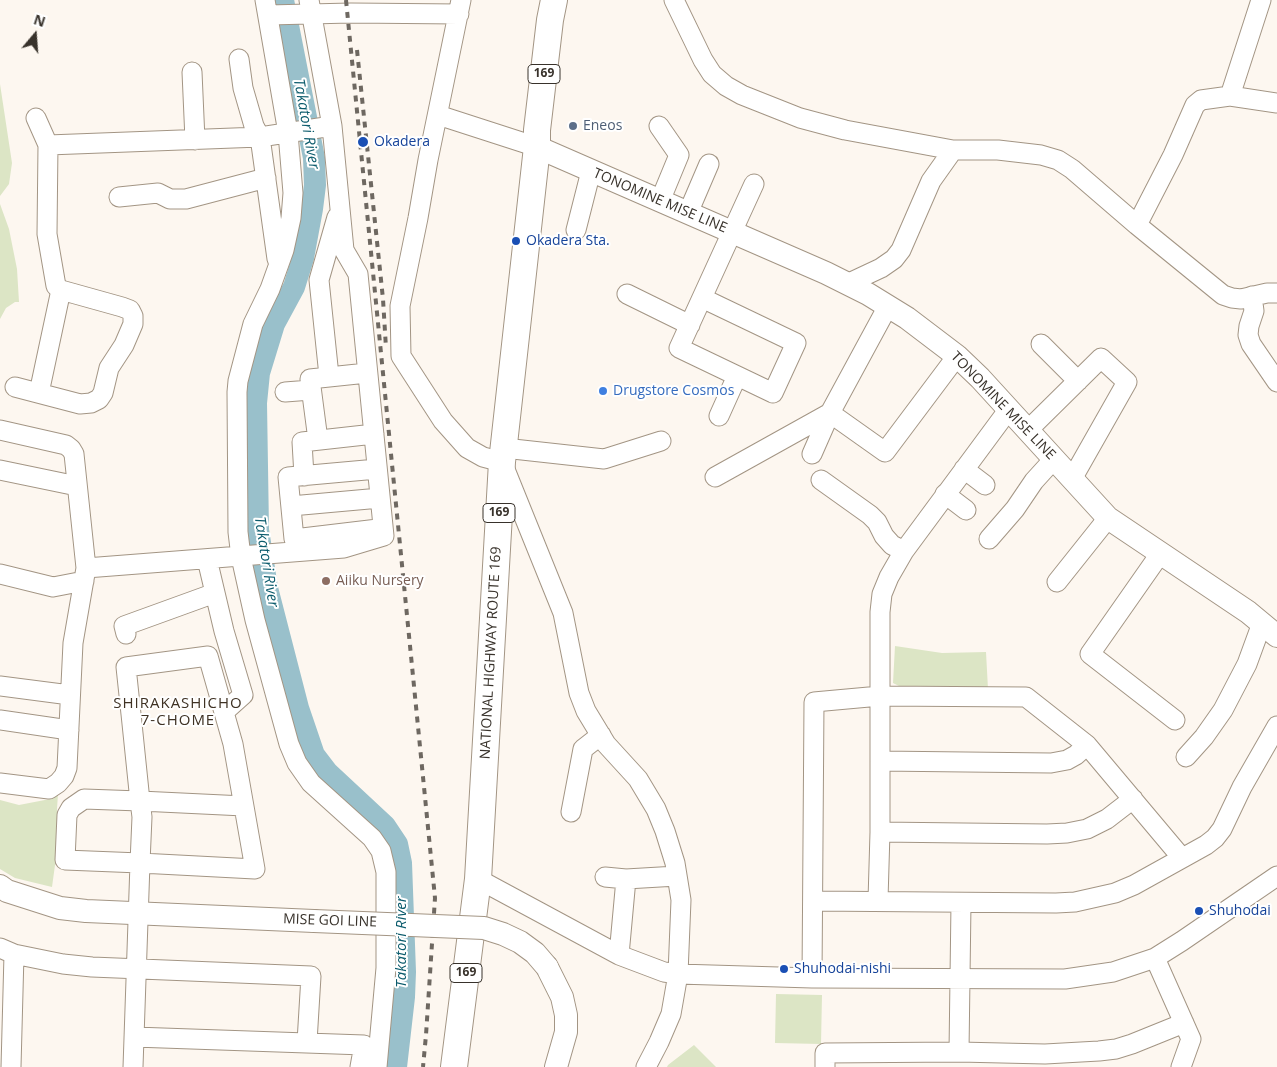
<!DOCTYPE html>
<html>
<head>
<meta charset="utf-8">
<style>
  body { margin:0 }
  #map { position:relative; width:1277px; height:1067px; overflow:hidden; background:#fdf7f0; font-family:"Open Sans",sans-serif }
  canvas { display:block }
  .north { position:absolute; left:10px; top:10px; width:50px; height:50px; -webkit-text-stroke:4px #fff; paint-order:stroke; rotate:18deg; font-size:14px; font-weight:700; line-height:20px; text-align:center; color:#38322b }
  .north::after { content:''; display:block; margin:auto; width:18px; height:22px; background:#38322b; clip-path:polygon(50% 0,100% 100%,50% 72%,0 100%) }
</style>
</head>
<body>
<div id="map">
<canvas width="1277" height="1067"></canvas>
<div class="north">N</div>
</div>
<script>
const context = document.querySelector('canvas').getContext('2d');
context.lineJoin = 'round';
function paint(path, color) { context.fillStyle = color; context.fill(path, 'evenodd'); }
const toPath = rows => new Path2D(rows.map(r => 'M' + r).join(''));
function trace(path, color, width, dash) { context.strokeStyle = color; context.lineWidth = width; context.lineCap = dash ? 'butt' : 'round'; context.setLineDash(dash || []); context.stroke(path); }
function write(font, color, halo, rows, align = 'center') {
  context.font = font + ' "Open Sans",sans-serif'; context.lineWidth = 4; context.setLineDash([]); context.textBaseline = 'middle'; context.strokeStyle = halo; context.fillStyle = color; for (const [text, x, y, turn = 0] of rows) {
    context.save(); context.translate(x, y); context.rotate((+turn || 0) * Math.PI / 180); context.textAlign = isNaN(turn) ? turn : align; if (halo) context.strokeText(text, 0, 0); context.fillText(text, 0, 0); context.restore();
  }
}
paint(toPath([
  [0,84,12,163,9,184,0,196],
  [0,204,9,229,17,269,19,302,15,302,6,308,0,319],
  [895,646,942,653,986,652,988,689,903,688,893,683],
  [58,794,57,809,59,836,52,887,15,878,0,869,0,800,19,805,50,799],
  [776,994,822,995,821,1044,775,1043],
  [694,1045,716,1067,667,1067,668,1065]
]), '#dce5c5');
trace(toPath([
  [283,0,314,158,315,185,312,209,303,258,294,287,274,324,259,373,256,403,258,530,267,588,298,708,314,755,327,772,385,826,397,844,401,863,405,972,404,997,396,1067]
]), '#99c0cb', 22);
const minor = toPath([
  [265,0,288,133,293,193,291,218,284,250,270,289,253,324,238,381,237,392,238,532,241,557,255,620,289,744,297,763,311,783,372,838,381,851,386,872,386,968,377,1067],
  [461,0,428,160,418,218,400,306,401,356,443,421,467,448,483,457,502,462,563,613,579,693,586,711,606,744,638,779,656,809,665,831,675,863,681,900,678,974,671,1014,659,1042,646,1067],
  [674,0,703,60,712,74,726,86,742,95,800,118,845,130,953,150,998,150,1041,155,1058,160,1072,169,1137,225,1223,295,1232,298,1241,299,1267,293,1277,293],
  [268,15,351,13,459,14],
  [239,59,243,88,254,126,260,137,277,259],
  [192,72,195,140],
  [1230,96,1261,0],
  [438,115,537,147],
  [659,126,679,155,660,201],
  [48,145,260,137,332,126],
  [119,197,158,193,170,199,186,199,266,178],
  [688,213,709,164],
  [1137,225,1173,155,1195,105,1201,100,1230,96,1277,103],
  [576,230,591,171],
  [849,283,881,268,894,259,901,250,931,181,953,150],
  [627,294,690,325],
  [1252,296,1254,311,1249,326,1248,335,1251,344,1277,382],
  [702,298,796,343,773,393,679,348,754,184],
  [1041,344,1078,381],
  [329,376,319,280,337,217],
  [15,387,80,404,91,403,99,399,103,393,109,368,124,345,133,324,133,316,130,310,122,307,61,290,56,286,47,234,48,145,36,118],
  [285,392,311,390],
  [39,393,61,290],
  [719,416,737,376],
  [0,430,66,445,71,449,74,454,86,568,73,643,67,768,64,776,58,783,49,789,0,783],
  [1028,430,1101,358,1127,382,1072,479],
  [318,440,310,379,367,373],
  [504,448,604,459,661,441],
  [812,454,830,413,885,452,957,356],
  [377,469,288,477,294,539,378,529],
  [964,469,985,485],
  [0,470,77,486],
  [304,476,302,442,374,434],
  [715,477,830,413,888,306],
  [821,480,870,515,877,522,884,536,892,545,904,551],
  [945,494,966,510],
  [291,506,380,498],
  [989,539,1015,509,1034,481,1054,459],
  [1160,554,1090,654,1175,720],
  [207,559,224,631,243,695,224,712],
  [86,568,344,548,384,536,358,274,344,250,332,126,309,0],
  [0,574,53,587,84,581],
  [1057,582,1108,518],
  [126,634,124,626,215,593],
  [0,686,70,695],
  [0,720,69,730],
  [1186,757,1204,737,1223,710,1247,664,1262,623],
  [880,761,1051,763,1067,760,1076,755,1087,745],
  [571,812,583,749,601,735],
  [880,832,1047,834,1067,833,1087,829,1107,819,1133,799],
  [605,877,626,879,677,876],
  [478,879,619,955,664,972,678,974,812,978,1065,979,1113,972,1155,958,1182,941,1277,876],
  [878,900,880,832,880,612,882,594,889,577,904,551,1009,409],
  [813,901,1056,903,1075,902,1115,893,1134,885,1206,845,1215,838,1222,829,1242,787,1277,726],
  [0,948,14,954,63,964,92,967,311,976,307,1042],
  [619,955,626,879],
  [1155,958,1191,1039,1181,1067],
  [812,978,814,702,880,696,1026,697,1087,745,1182,858],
  [134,1037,364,1045,360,1067],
  [959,1052,961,903],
  [11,1067,14,954],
  [133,1067,140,863,142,817,140,801,131,714,126,667,208,656,233,744,255,869,140,863,65,860,67,815,71,808,84,799,140,801,244,806],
  [825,1067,825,1053,959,1052,1045,1054,1099,1051,1116,1049,1132,1044,1184,1023]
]);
const major = toPath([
  [537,147,826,273,868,294,907,318,957,356,980,378,1108,518,1248,612,1277,636],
  [0,886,7,891,60,908,86,911,314,921],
  [547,967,562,997,566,1015,566,1032,556,1067]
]);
const highway = toPath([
  [454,1067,478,879,502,462,537,147,537,130,550,20,554,0]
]);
trace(minor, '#a39584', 21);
trace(major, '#a39584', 24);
trace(highway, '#a39584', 28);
trace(minor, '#fff', 19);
trace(major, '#fff', 22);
trace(highway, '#fff', 26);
trace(toPath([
  [346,0,435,898,426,1035,423,1067],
  [357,50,383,299,386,348]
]), '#6e6861', 4, [6, 6]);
const majorBridge = toPath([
  [314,921,484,928,503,934,520,942,535,953,547,967]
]);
trace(majorBridge, '#a39584', 24, []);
trace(majorBridge, '#fff', 22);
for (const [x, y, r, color] of [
  [573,126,5,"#5c6f8a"],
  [363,142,6,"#1a4fb4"],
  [516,241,5,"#1a4fb4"],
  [603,391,5,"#3f7fe0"],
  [326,581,5,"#8d6e63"],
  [1199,911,5,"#1a4fb4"],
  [784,969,5,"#1a4fb4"]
]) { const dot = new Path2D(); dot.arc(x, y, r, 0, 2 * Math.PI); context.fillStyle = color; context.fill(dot); trace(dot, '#fff', 2); }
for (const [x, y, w] of [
  [544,74,32],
  [499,513,32],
  [466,973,32]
]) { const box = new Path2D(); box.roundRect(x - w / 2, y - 9.5, w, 19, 4); context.fillStyle = '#fff'; context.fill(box); trace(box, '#38322b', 1); }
write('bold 12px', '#38322b', null, [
  ["169",544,74],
  ["169",499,513],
  ["169",466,973]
]);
write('14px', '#4e5e75', '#fff', [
  ["Eneos",583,126]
], 'left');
write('14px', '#164399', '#fff', [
  ["Okadera",374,142],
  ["Okadera Sta.",526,241],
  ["Shuhodai",1209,911],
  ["Shuhodai-nishi",794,969]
], 'left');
write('14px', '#38322b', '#fff', [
  ["TONOMINE MISE LINE",660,201,23],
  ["TONOMINE MISE LINE",1003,406,46],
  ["NATIONAL HIGHWAY ROUTE 169",491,653,-87],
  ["MISE GOI LINE",330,921,2]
]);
write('14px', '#366cbe', '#fff', [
  ["Drugstore Cosmos",613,391]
], 'left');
write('14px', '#785e54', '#fff', [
  ["Aiiku Nursery",336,581]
], 'left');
write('italic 15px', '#0b5b6c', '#fff', [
  ["Takatori River",306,124,80],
  ["Takatori River",266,562,81],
  ["Takatori River",402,942,-90]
]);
context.letterSpacing = '1px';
write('15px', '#3f3224', '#fff', [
  ["SHIRAKASHICHO",178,704],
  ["7-CHOME",178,721]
]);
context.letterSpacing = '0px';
</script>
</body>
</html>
